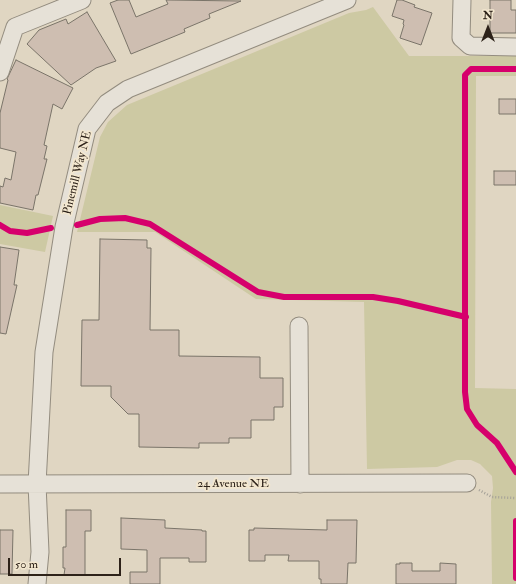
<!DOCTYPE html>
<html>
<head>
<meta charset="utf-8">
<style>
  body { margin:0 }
  #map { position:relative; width:516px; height:584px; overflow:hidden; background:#e0d6c2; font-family:"IM FELL Double Pica",serif }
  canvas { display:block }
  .north { position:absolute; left:468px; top:8px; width:40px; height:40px; -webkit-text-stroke:3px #f3e7cf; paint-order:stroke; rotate:0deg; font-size:11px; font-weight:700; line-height:16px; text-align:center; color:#2d2219 }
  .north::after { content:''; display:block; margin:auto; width:14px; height:18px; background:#2d2219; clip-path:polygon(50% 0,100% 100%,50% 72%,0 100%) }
  .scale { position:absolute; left:8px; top:558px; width:113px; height:18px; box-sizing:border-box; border:2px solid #2d2219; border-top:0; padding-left:5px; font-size:12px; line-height:14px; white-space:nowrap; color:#2d2219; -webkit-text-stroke:3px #f3e7cf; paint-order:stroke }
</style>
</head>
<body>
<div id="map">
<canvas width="516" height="584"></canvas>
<div class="north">N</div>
<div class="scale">50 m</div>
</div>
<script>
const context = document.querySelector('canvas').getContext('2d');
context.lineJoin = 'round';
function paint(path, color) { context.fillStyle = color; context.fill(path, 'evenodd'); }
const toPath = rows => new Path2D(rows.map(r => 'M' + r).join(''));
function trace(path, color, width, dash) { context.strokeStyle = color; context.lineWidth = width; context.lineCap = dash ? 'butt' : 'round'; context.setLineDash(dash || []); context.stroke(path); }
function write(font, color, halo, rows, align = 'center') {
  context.font = font + ' "IM FELL Double Pica",serif'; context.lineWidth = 3.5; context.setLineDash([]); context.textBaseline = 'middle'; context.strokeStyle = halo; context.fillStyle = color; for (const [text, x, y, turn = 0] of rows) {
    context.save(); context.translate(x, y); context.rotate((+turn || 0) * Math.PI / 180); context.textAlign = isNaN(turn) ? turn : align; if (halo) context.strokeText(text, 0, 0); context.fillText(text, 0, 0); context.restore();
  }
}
paint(toPath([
  [373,7,409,56,516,56,516,76,476,76,475,388,516,389,516,584,492,584,491,502,493,488,492,476,480,464,471,460,457,460,437,467,367,469,364,302,256,299,155,232,77,232,100,137,108,122,127,105,349,13,366,10],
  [0,205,53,216,45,252,0,244]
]), '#cdc9a3');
const building = toPath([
  [118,0,129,0,136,17,168,4,166,0,241,1,209,14,210,18,184,29,185,32,131,54,110,3,118,0],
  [397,0,402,0,415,5,414,7,432,13,421,45,400,38,404,25,403,24,404,20,392,16,397,0],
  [490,0,511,0,511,10,516,10,516,33,490,33,490,0],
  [87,12,116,61,96,68,71,85,27,44,39,30,66,19,68,24,87,12],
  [16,60,73,88,62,109,53,104,44,145,47,146,44,159,47,159,38,195,36,195,33,210,0,203,0,186,3,187,5,178,11,180,16,152,0,148,0,113,8,80,7,79,16,60],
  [499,99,516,99,516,114,499,114,499,99],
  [494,171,516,171,516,185,494,185,494,171],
  [100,239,147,240,147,248,151,248,150,330,179,330,179,356,260,357,260,378,283,378,283,407,274,407,274,420,251,420,251,438,229,438,229,443,199,443,199,448,139,447,139,414,128,414,111,397,111,386,81,386,82,320,99,320,100,239],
  [0,247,19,250,14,285,17,285,6,334,0,333,0,247],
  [66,510,91,510,91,531,85,531,85,575,64,575,65,568,63,568,63,547,66,547,66,510],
  [121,518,165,520,165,528,202,530,202,531,206,531,206,562,189,562,189,558,160,558,160,584,130,584,130,572,147,572,147,550,121,549,121,518],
  [327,520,357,520,356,563,348,563,347,584,321,584,321,579,319,579,319,561,288,561,289,555,265,555,265,561,249,561,249,530,254,530,254,528,327,530,327,520],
  [0,530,13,530,12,574,0,574,0,530],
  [400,563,412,563,412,571,440,571,440,563,456,564,456,584,396,584,396,564,400,564,400,563]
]);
paint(building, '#cebeb1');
trace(building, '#7a7469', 1);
const minor = toPath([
  [462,0,461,38,470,46,516,47],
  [0,72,15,27,82,0],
  [299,326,300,484],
  [0,484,467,483],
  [37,584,40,552,37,484,44,352,64,227,87,129,107,103,128,89,347,0]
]);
trace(minor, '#938c7f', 19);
trace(toPath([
  [479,490,492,497,516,498]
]), '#a4a098', 2.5, [1, 2]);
trace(minor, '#e6e1d7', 17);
trace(toPath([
  [516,69,471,69,465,75,465,392,467,409,477,425,497,443,516,472],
  [0,225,10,231,27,233,51,228],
  [77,225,100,219,125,218,150,224,258,292,284,297,373,297,398,301,466,317],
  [516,521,516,578]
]), '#d6006c', 6);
write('12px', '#2d2219', '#f3e7cf', [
  ["Pinemill Way NE",78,173,-76],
  ["24 Avenue NE",233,484]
]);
</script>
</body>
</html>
